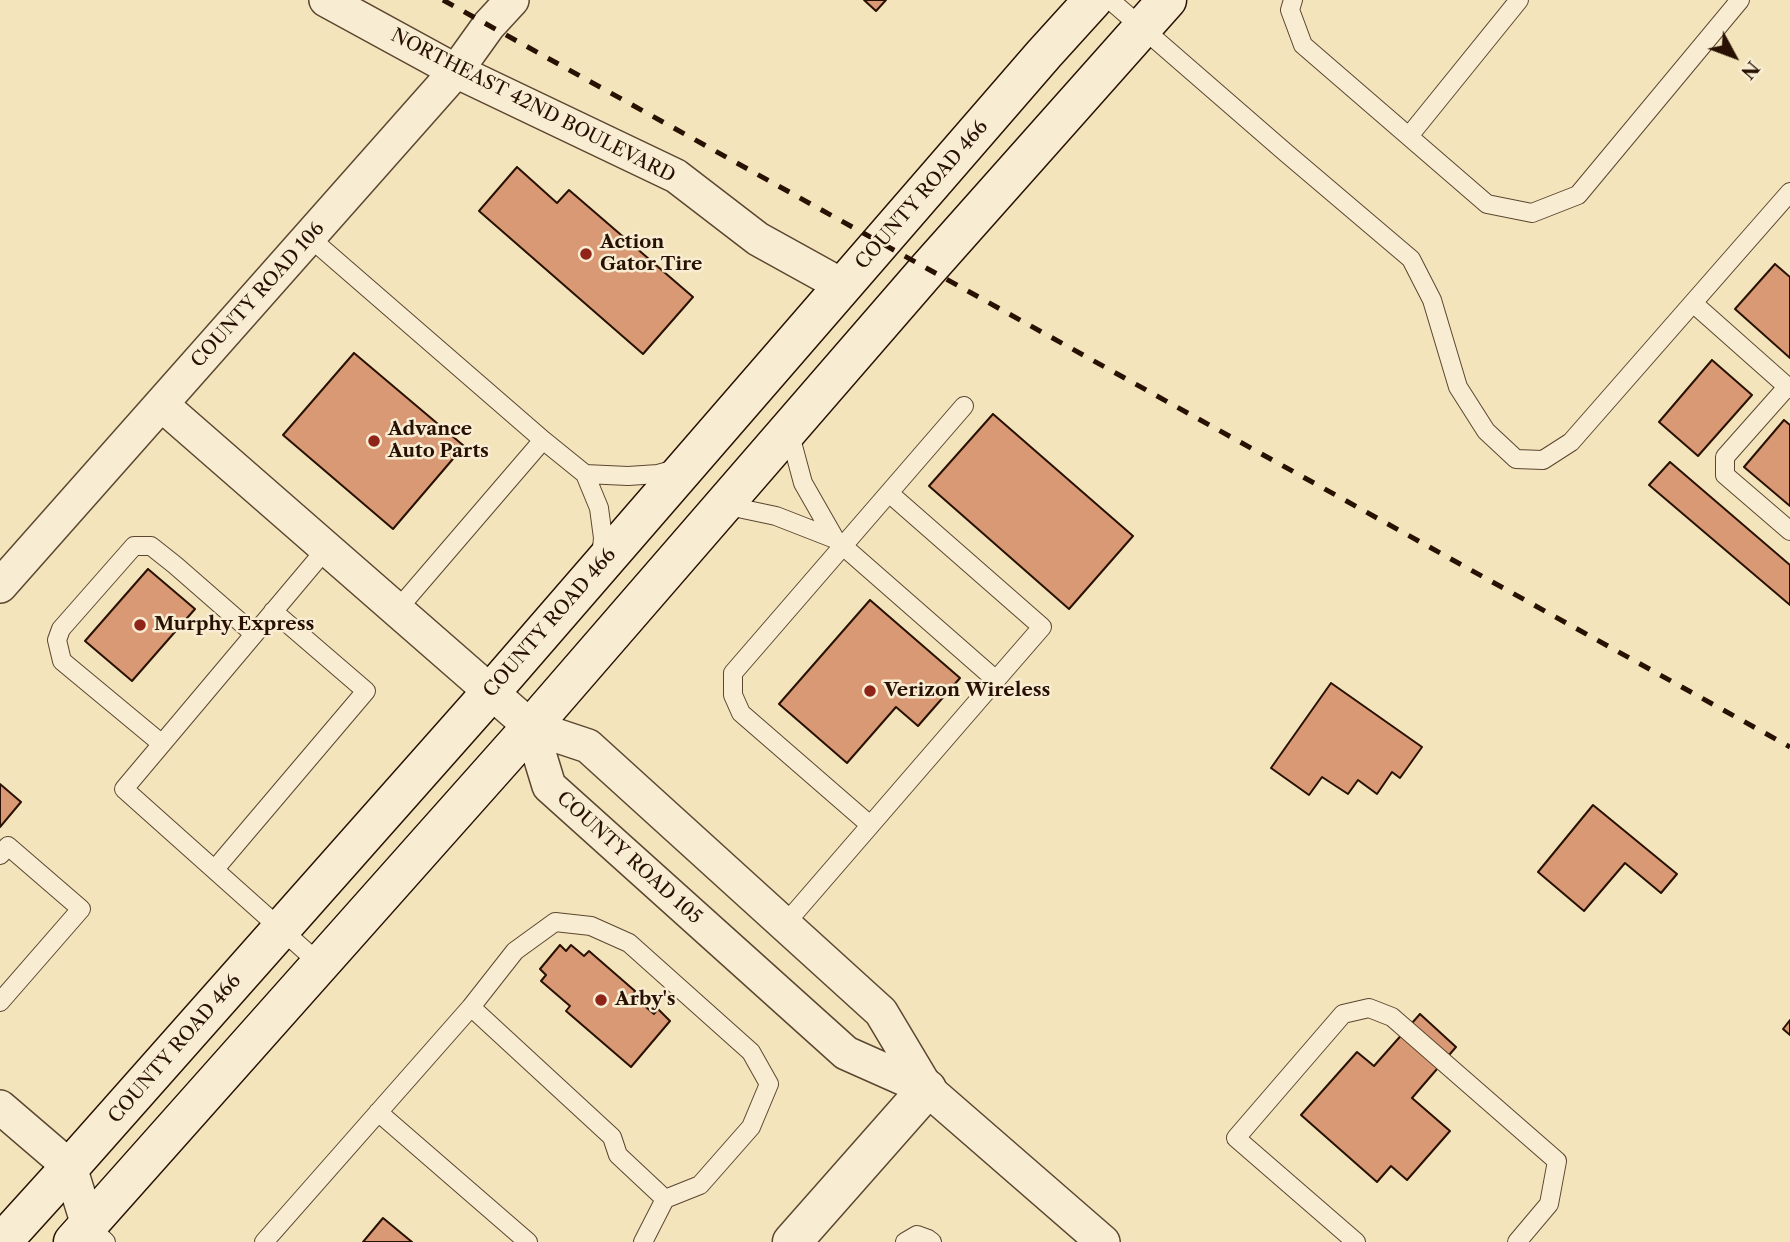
<!DOCTYPE html>
<html>
<head>
<meta charset="utf-8">
<style>
  body { margin:0 }
  #map { position:relative; width:1790px; height:1242px; overflow:hidden; background:#f4e4bc; font-family:"Libre Caslon Text",serif }
  canvas { display:block }
  .north { position:absolute; left:1699px; top:21px; width:70px; height:70px; -webkit-text-stroke:5px #f8edd3; paint-order:stroke; rotate:131deg; font-size:19px; font-weight:700; line-height:28px; text-align:center; color:#281102 }
  .north::after { content:''; display:block; margin:auto; width:24px; height:32px; background:#281102; clip-path:polygon(50% 0,100% 100%,50% 72%,0 100%) }
</style>
</head>
<body>
<div id="map">
<canvas width="1790" height="1242"></canvas>
<div class="north">N</div>
</div>
<script>
const context = document.querySelector('canvas').getContext('2d');
context.lineJoin = 'round';
function paint(path, color) { context.fillStyle = color; context.fill(path, 'evenodd'); }
const toPath = rows => new Path2D(rows.map(r => 'M' + r).join(''));
function trace(path, color, width, dash) { context.strokeStyle = color; context.lineWidth = width; context.lineCap = dash ? 'butt' : 'round'; context.setLineDash(dash || []); context.stroke(path); }
function write(font, color, halo, rows, align = 'center') {
  context.font = font + ' "Libre Caslon Text",serif'; context.lineWidth = 5; context.setLineDash([]); context.textBaseline = 'middle'; context.strokeStyle = halo; context.fillStyle = color; for (const [text, x, y, turn = 0] of rows) {
    context.save(); context.translate(x, y); context.rotate((+turn || 0) * Math.PI / 180); context.textAlign = isNaN(turn) ? turn : align; if (halo) context.strokeText(text, 0, 0); context.fillText(text, 0, 0); context.restore();
  }
}
const building = toPath([
  [864,0,886,0,876,11,864,0],
  [517,167,557,203,569,190,693,297,643,354,479,211,517,167],
  [1775,264,1790,277,1790,358,1735,309,1775,264],
  [354,353,464,446,393,529,283,435,354,353],
  [1712,360,1752,395,1698,456,1659,422,1712,360],
  [993,414,1133,536,1069,609,929,486,993,414],
  [1784,420,1790,425,1790,506,1744,467,1784,420],
  [1670,462,1790,565,1790,605,1649,485,1670,462],
  [148,569,195,609,132,681,85,641,148,569],
  [870,600,960,678,918,726,896,707,847,763,779,704,870,600],
  [1331,683,1422,747,1400,778,1392,772,1377,794,1358,780,1348,794,1322,777,1309,795,1271,768,1331,683],
  [0,784,21,802,0,827,0,784],
  [1593,805,1677,874,1661,893,1625,863,1584,911,1538,872,1593,805],
  [560,945,566,951,571,945,584,956,589,951,635,991,632,995,654,1014,658,1009,670,1021,631,1067,566,1011,570,1006,541,981,546,975,540,969,560,945],
  [1420,1014,1456,1047,1412,1098,1450,1131,1407,1180,1391,1166,1377,1182,1301,1115,1357,1052,1374,1066,1420,1014],
  [1790,1020,1790,1035,1783,1029,1790,1020],
  [383,1218,412,1242,363,1242,383,1218]
]);
paint(building, '#d89974');
trace(building, '#281102', 2);
const service = toPath([
  [1110,0,1285,152,1411,259,1432,300,1458,387,1486,431,1516,459,1543,460,1571,442,1790,192],
  [1293,0,1290,10,1303,45,1487,204,1532,213,1578,195,1740,0],
  [1409,136,1519,0],
  [309,237,543,440,585,474],
  [1693,303,1790,389],
  [1788,386,1725,457,1725,475,1790,531],
  [889,493,1042,627,996,680],
  [724,505,776,516,835,539,803,483,789,431],
  [601,558,603,538,599,508,585,474,628,476,658,474,676,469],
  [397,610,543,440],
  [162,744,62,661,57,640,61,629,134,546,151,546,175,565,254,634],
  [870,825,741,713,733,695,733,673,964,406],
  [0,855,8,846,81,909,0,1002],
  [215,869,366,691,273,611],
  [785,924,996,680,835,539],
  [320,964,124,789,326,549],
  [471,1007,515,951,555,922,591,926,629,943,751,1052,769,1084,751,1127,700,1185,665,1199],
  [378,1112,528,1242],
  [88,1225,106,1242],
  [264,1242,471,1007,612,1137,618,1155,665,1199,643,1242],
  [905,1242,917,1235,928,1239,932,1242],
  [1356,1242,1236,1138,1343,1014,1369,1008,1392,1017,1557,1161,1549,1204,1517,1242]
]);
const minor = toPath([
  [326,0,456,71,676,176,758,239,843,286],
  [161,404,531,727,588,746,881,1012,927,1089],
  [0,586,456,71,489,25,512,0],
  [531,727,549,786,846,1053,927,1089,1103,1242],
  [0,1107,70,1167,88,1225]
]);
const tertiary = toPath([
  [792,1242,927,1089]
]);
const secondary = toPath([
  [2,1242,70,1167,491,692,1044,54,1093,0],
  [73,1242,531,727,927,270,1167,0]
]);
trace(service, '#5b4630', 20);
trace(minor, '#5b4630', 36);
trace(tertiary, '#5b4630', 41);
trace(secondary, '#281102', 41);
trace(service, '#f8edd3', 18);
trace(minor, '#f8edd3', 33);
trace(tertiary, '#f8edd3', 38);
trace(secondary, '#f8edd3', 38);
trace(toPath([
  [443,0,1790,747]
]), '#281102', 5, [12, 12]);
for (const [x, y, r, color] of [
  [586,254,7,"#8f2418"],
  [374,441,7,"#8f2418"],
  [140,625,7,"#8f2418"],
  [870,691,7,"#8f2418"],
  [601,1000,7,"#8f2418"]
]) { const dot = new Path2D(); dot.arc(x, y, r, 0, 2 * Math.PI); context.fillStyle = color; context.fill(dot); trace(dot, '#f8edd3', 2.5); }
write('19px', '#281102', '#f8edd3', [
  ["NORTHEAST 42ND BOULEVARD",533,106,27],
  ["COUNTY ROAD 466",922,195,-49],
  ["COUNTY ROAD 106",258,295,-48],
  ["COUNTY ROAD 466",550,623,-49],
  ["COUNTY ROAD 105",629,858,42],
  ["COUNTY ROAD 466",175,1049,-49]
]);
write('bold 19px', '#281102', '#f8edd3', [
  ["Action",600,243],
  ["Gator Tire",600,265],
  ["Advance",388,430],
  ["Auto Parts",388,452],
  ["Murphy Express",154,625],
  ["Verizon Wireless",884,691],
  ["Arby's",615,1000]
], 'left');
</script>
</body>
</html>
